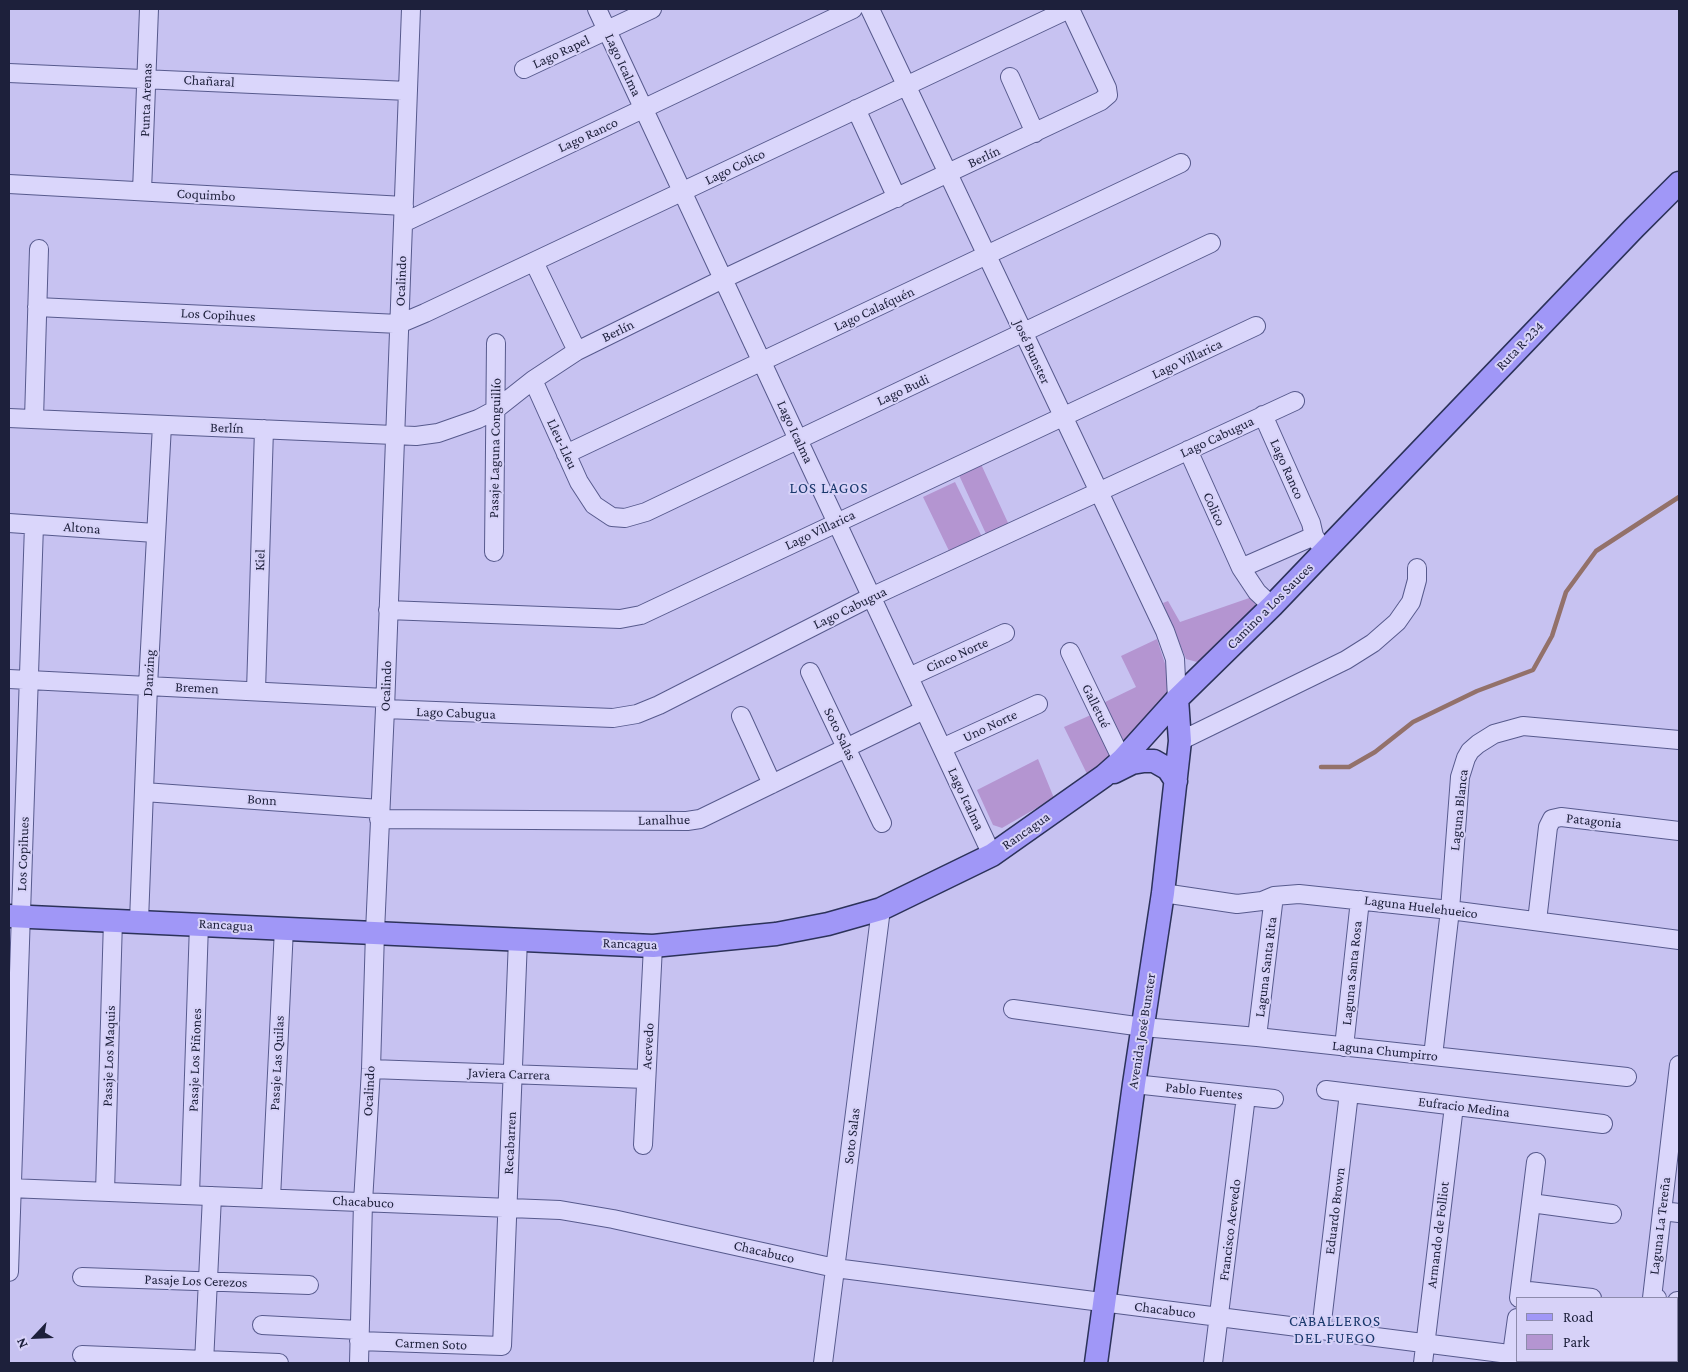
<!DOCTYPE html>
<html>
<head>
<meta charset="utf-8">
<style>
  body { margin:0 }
  #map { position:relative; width:1688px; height:1372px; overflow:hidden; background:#c7c2f1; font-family:"Crimson Pro",serif }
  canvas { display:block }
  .frame { position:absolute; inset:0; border:10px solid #1d203b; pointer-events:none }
  .legend { position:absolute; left:1516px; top:1297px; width:162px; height:65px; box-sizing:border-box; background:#d7d2f8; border:1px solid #8d8bac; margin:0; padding:6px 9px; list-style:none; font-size:15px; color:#1d203b }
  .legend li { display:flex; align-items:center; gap:10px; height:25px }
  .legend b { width:25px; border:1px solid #8d8bac }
  .north { position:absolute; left:10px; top:1312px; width:50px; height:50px; -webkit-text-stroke:4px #d7d2f8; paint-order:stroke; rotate:245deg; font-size:14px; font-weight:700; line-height:20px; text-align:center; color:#1d203b }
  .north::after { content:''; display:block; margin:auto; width:18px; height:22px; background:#1d203b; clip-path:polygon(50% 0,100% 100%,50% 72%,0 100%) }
</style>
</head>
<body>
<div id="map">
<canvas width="1688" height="1372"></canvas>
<div class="frame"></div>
<ul class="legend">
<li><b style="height:6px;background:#a097f7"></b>Road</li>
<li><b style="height:14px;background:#b495d1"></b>Park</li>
</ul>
<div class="north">N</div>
</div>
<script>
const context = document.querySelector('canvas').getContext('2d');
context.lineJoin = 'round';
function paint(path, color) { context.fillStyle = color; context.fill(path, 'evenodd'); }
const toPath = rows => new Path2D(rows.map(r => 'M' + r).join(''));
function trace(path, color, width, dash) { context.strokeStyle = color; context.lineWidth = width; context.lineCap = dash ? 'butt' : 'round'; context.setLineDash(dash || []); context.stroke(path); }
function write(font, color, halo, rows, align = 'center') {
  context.font = font + ' "Crimson Pro",serif'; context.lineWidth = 4; context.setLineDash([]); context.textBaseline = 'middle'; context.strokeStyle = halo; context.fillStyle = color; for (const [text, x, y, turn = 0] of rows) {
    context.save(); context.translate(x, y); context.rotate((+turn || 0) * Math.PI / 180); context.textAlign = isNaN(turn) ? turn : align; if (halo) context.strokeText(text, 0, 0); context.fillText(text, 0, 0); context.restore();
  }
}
paint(toPath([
  [980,462,1009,525,987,536,958,473],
  [955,482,983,539,951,555,923,497],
  [1255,596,1255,613,1213,657,1197,662,1186,659,1163,603,1168,601,1180,622],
  [1157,639,1170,679,1166,704,1123,750,1101,704,1136,687,1121,656],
  [1093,714,1113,755,1088,776,1064,727],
  [1038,759,1054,798,1002,828,993,825,977,790]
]), '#b495d1');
trace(toPath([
  [1321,767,1349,767,1375,752,1413,722,1477,691,1533,670,1552,636,1566,592,1596,551,1679,497]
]), '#93716a', 4.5);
const minor = toPath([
  [597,9,992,855],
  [870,9,1165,631,1175,659,1177,699],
  [524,69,652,9],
  [9,73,408,91],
  [1010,77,1035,133],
  [856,109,897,198],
  [9,184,404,206],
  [142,191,149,9],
  [403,223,853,9],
  [534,262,577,351],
  [37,307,399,324,425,313,1069,9],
  [533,380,579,482,594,505,612,517,625,518,646,512,1211,243],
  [1263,415,1311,523,1314,536,1324,551],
  [9,418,416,436,438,433,478,419,495,410,533,380,577,351,723,279,1101,101,1108,95,1107,88,1070,9],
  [34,419,39,249],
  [1188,450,1241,568],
  [566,454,1181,163],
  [9,523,155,533],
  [494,552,496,343],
  [1272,606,1257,592,1241,568,1314,536],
  [388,610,620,619,641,615,1256,326],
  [1070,652,1122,760],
  [810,672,882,823],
  [909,677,1005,633],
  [9,679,385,698],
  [256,691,264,429],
  [385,709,613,718,637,714,659,705,871,597,1295,401],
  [741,716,772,784],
  [1180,741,1346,660,1373,643,1397,622,1411,602,1417,580,1417,568],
  [942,748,1038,704],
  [144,792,380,809],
  [379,819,687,821,700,819,924,710],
  [1163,893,1237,904,1262,901,1274,896,1299,894,1450,910,1679,940],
  [139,921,148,686,162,425],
  [1537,921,1548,827,1552,819,1561,817,1679,831],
  [1013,1009,1143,1027,1257,1037,1627,1077],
  [1257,1037,1274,896],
  [1344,1047,1360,900],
  [1433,1056,1450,910,1460,777,1466,758,1470,751,1478,744,1494,734,1523,726,1679,740],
  [371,1069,646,1079],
  [1134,1084,1274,1099],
  [1326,1090,1603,1124],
  [643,1145,653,946],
  [9,1188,560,1210,613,1219,835,1268,1517,1355],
  [105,1192,113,920],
  [190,1195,199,924],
  [271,1198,284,928],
  [1531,1203,1612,1214],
  [1662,1211,1679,1213],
  [9,1272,34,525],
  [82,1277,309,1285],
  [1520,1290,1592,1298],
  [1519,1298,1536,1162],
  [1657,1298,1652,1298,1679,1065],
  [1677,1301,1679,1301],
  [262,1325,359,1330],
  [1321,1330,1349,1093],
  [359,1341,502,1346,518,939],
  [1512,1354,1517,1318],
  [82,1355,279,1363],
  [1559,1361,1576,1363],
  [204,1363,212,1196],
  [359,1363,363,1202,371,1069,375,932,385,709,411,9],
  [823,1363,881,909],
  [1213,1363,1246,1096],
  [1423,1363,1454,1106]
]);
const major = toPath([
  [1114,772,1132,763,1144,761,1154,761,1168,769,1176,781],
  [9,916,653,946,776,934,828,924,881,909,992,855,1104,776,1122,760,1177,699,1272,606,1634,228,1679,183],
  [1096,1363,1134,1084,1163,893,1180,741,1177,699]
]);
trace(minor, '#575a8d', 20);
trace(major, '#2c325a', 25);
trace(minor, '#dad6fb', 18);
trace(major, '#a097f7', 22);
write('14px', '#1d203b', '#d7d2f8', [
  ["Lago Rapel",561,52,-25],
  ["Lago Icalma",623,65,65],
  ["Chañaral",209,81,3],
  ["Punta Arenas",146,100,-88],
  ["Lago Ranco",588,135,-25],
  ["Berlín",984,157,-25],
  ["Lago Colico",735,167,-26],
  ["Coquimbo",206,195,3],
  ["Ocalindo",401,281,-88],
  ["Lago Calafquén",874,309,-25],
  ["Los Copihues",218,315,3],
  ["Berlín",618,331,-26],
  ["Ruta R-234",1520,346,-46],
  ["José Bunster",1032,352,65],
  ["Lago Villarica",1187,359,-25],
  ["Lago Budi",903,390,-25],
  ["Berlín",227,428,2],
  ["Lago Icalma",795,432,65],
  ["Lago Cabugua",1217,437,-25],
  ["Lleu-Lleu",562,444,65],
  ["Pasaje Laguna Conguillío",495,448,-89],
  ["Lago Ranco",1287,469,66],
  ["Colico",1214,509,66],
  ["Altona",82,528,4],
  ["Lago Villarica",820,530,-25],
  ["Kiel",260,560,-88],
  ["Camino a Los Sauces",1270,606,-45],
  ["Lago Cabugua",850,608,-26],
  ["Cinco Norte",957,655,-24],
  ["Danzing",149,673,-87],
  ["Ocalindo",386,686,-88],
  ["Bremen",197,688,3],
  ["Galletué",1096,706,64],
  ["Lago Cabugua",456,713,2],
  ["Uno Norte",990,726,-25],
  ["Soto Salas",840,734,64],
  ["Lago Icalma",966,799,65],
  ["Bonn",262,800,4],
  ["Laguna Blanca",1459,810,-84],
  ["Lanalhue",664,820,-1],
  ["Patagonia",1594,821,6],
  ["Rancagua",1026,831,-35],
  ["Los Copihues",23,854,-88],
  ["Laguna Huelehueico",1421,907,7],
  ["Rancagua",226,925,3],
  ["Rancagua",630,944,2],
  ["Laguna Santa Rita",1266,967,-83],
  ["Laguna Santa Rosa",1352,973,-84],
  ["Avenida José Bunster",1142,1031,-81],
  ["Acevedo",648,1046,-87],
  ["Laguna Chumpirro",1385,1051,6],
  ["Pasaje Los Maquis",109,1056,-88],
  ["Pasaje Los Piñones",195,1060,-88],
  ["Pasaje Las Quilas",277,1063,-87],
  ["Javiera Carrera",509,1074,2],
  ["Ocalindo",369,1091,-87],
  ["Pablo Fuentes",1204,1091,6],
  ["Eufracio Medina",1464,1107,7],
  ["Soto Salas",852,1136,-83],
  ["Recabarren",510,1143,-87],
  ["Chacabuco",363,1202,3],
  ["Eduardo Brown",1335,1211,-83],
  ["Laguna La Tereña",1660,1226,-83],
  ["Francisco Acevedo",1230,1230,-83],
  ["Armando de Folliot",1438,1235,-83],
  ["Chacabuco",764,1252,13],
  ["Pasaje Los Cerezos",196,1281,2],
  ["Chacabuco",1165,1310,7],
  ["Carmen Soto",431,1344,2]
]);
context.letterSpacing = '1px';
write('15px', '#19386c', '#d7d2f8', [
  ["LOS LAGOS",829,488],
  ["CABALLEROS",1335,1321],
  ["DEL FUEGO",1335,1338]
]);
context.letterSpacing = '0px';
</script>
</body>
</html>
